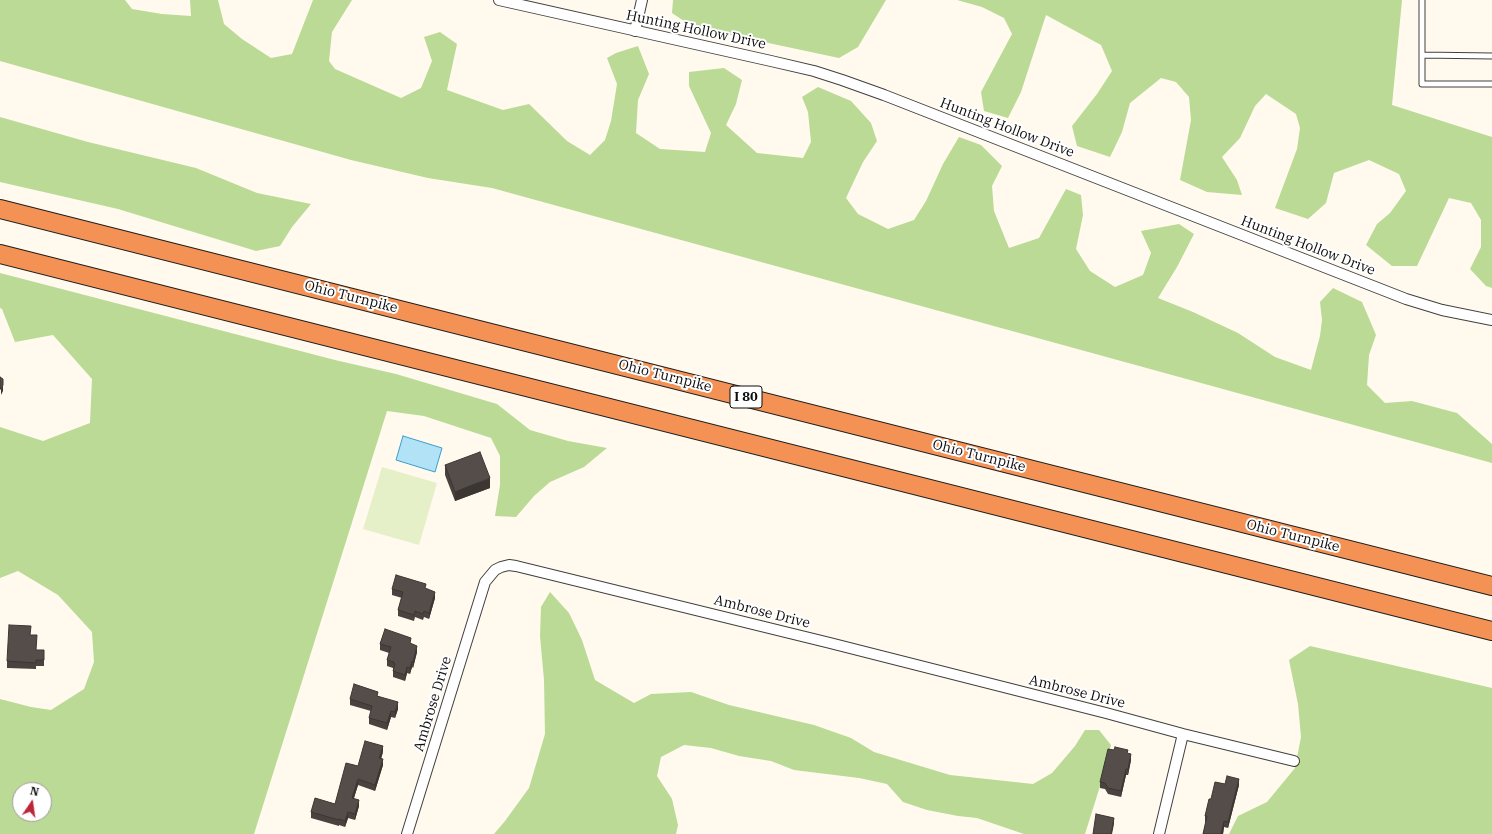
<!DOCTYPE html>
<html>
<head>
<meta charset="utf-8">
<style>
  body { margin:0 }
  #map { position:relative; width:1492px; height:834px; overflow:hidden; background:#fffaed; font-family:"IBM Plex Serif",serif }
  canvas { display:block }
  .north { position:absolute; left:12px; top:782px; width:40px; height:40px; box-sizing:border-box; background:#fff; border:1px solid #9e9e9e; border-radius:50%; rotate:13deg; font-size:11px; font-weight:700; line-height:16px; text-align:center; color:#0d0d0d }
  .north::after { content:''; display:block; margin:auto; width:14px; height:18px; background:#bd2539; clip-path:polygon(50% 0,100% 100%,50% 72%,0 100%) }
</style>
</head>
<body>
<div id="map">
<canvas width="1492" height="834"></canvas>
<div class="north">N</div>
</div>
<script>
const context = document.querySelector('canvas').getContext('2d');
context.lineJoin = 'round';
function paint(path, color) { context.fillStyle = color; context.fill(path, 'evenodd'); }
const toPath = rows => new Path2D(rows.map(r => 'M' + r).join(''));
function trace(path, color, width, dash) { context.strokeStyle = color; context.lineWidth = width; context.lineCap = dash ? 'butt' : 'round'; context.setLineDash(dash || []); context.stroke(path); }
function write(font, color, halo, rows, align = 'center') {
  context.font = font + ' "IBM Plex Serif",serif'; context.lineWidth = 4; context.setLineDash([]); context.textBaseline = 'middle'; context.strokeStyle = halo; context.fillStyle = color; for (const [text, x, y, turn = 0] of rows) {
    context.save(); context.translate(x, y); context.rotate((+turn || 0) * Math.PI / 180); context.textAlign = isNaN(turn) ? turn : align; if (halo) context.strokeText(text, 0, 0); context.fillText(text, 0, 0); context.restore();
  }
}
paint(toPath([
  [0,0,125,0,132,9,162,14,191,16,190,0,218,0,224,24,242,39,271,58,292,54,313,0,352,0,332,32,329,61,335,69,401,98,421,88,432,61,424,37,440,32,457,44,447,90,503,110,529,104,567,141,590,155,605,140,611,121,617,84,607,58,616,53,638,46,649,74,638,100,636,133,660,149,705,152,711,133,689,86,689,72,724,68,742,80,736,104,726,125,757,153,803,158,811,142,808,112,802,97,818,87,851,101,871,123,877,141,863,162,846,198,858,214,888,229,914,220,926,201,943,164,959,137,981,145,1002,166,992,186,994,211,1009,248,1039,238,1066,189,1081,195,1083,215,1076,249,1090,271,1115,287,1143,275,1151,253,1141,231,1179,224,1194,234,1177,267,1158,298,1193,312,1238,333,1275,357,1311,370,1320,336,1322,320,1320,302,1333,288,1362,302,1376,335,1369,355,1367,385,1385,403,1412,401,1457,413,1492,444,1492,463,492,188,428,178,351,160,0,61],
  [673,0,886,0,858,47,839,58,693,27,672,13],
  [957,0,1402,0,1392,105,1492,137,1492,288,1486,286,1470,269,1481,247,1481,220,1471,203,1449,198,1417,266,1392,266,1366,245,1377,224,1390,213,1406,191,1399,174,1369,160,1334,173,1326,203,1308,219,1275,208,1297,149,1300,128,1296,114,1266,94,1255,106,1240,138,1222,157,1237,180,1242,195,1207,192,1180,180,1191,120,1189,97,1176,82,1161,78,1130,103,1122,132,1110,157,1077,146,1072,126,1097,94,1112,71,1101,45,1046,15,1021,92,1008,118,984,111,981,92,1012,34,1004,18,982,7],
  [0,117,88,142,196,168,257,193,311,204,292,227,280,246,256,251,118,209,0,182],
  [0,273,335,360,396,374,497,404,530,430,568,441,607,448,584,467,550,482,534,496,516,517,495,516,500,485,500,456,491,438,424,416,387,411,254,834,0,834,0,699,31,707,51,710,84,689,94,662,92,632,58,595,18,571,0,578,0,427,43,441,90,423,92,379,53,335,15,342,2,309,0,308],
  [20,790,44,790,44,814,20,814],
  [550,592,569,613,582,640,595,680,634,703,651,694,691,692,729,705,814,725,851,738,874,752,950,775,1033,784,1052,773,1075,746,1085,730,1099,730,1111,745,1101,783,1085,834,1024,834,977,818,958,816,927,810,903,802,887,784,859,778,794,770,771,761,739,756,711,748,684,745,661,757,657,776,672,799,678,825,676,834,494,834,505,821,529,788,545,734,544,680,540,636,541,607],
  [1310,646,1492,688,1492,834,1229,834,1238,816,1267,802,1295,768,1301,737,1298,704,1289,660]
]), '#bada96');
paint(toPath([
  [382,467,437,483,419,545,363,529]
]), '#e6f0c8');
const water = toPath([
  [403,436,442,448,435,472,396,460,403,436]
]);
paint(water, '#b2e2f6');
trace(water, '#399ecd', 1);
const lane = toPath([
  [1422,0,1422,55],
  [1492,56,1422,55,1422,84,1492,84]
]);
const street = toPath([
  [499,0,771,61,814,71,842,80,884,95,1406,299,1442,310,1492,320],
  [635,31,642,0],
  [407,834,485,582,495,570,501,567,509,565,516,566,830,643,1106,713,1183,734,1294,761],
  [1159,834,1183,734]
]);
const highway = toPath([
  [0,209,1492,586],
  [0,254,1492,631]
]);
trace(lane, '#404040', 7);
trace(street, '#404040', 12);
trace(highway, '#1e1e1e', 20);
trace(lane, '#fff', 5);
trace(street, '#fff', 10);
trace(highway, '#f49155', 18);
paint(toPath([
  [445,465,490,488,455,501,445,475],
  [392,589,426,589,435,598,429,619,424,617,423,620,415,617,414,621,398,616,398,610,402,598,392,595],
  [31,635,36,650,44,650,44,666,36,666,36,669,7,668,7,661],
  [380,644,411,644,417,652,413,668,412,667,410,674,407,673,405,681,393,677,393,668,387,666,387,660,389,653,380,650],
  [378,696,398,709,395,718,391,717,387,730,369,724,369,718,371,711,350,705,350,699],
  [383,752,381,759,383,765,375,791,358,785,354,798,359,806,355,820,348,818,345,827,339,825,339,826,311,818,311,812,335,804],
  [1128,753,1131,760,1128,775,1126,775,1121,797,1108,794,1105,789,1100,788,1100,782],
  [1225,784,1239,785,1228,828,1224,827,1223,834,1203,834,1206,822,1205,822,1205,816,1211,799]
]), '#49423f');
paint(toPath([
  [3,385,3,391,1,395,1,389],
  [490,478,490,488,455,501,455,492],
  [435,592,435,598,429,619,429,613],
  [417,646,417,652,413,668,413,662],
  [412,661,412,667,410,674,410,668],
  [407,667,407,673,405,681,405,675],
  [398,702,398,709,395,718,395,712],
  [391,711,391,717,387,730,387,723],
  [383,746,383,752,379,764,379,758],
  [1131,754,1131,760,1128,775,1128,769],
  [383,759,383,765,375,791,375,785],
  [1126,769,1126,775,1121,797,1121,791],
  [358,779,358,785,352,804,352,798],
  [1239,779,1239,785,1228,828,1228,822],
  [359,800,359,806,355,820,355,814],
  [348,812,348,818,345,827,345,821],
  [1114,818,1114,824,1112,834,1111,834],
  [1224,821,1224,827,1223,834,1221,834]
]), '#3c3633');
const building = toPath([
  [0,377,3,379,3,385,1,389,0,389,0,377],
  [480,452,490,478,455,492,445,465,480,452],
  [396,575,426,584,425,588,435,592,429,613,424,611,423,614,415,611,414,615,398,610,403,592,392,589,396,575],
  [9,625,31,626,30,635,37,635,36,650,44,650,44,660,36,660,36,663,7,661,9,625],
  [385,629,411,638,410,643,417,646,413,662,412,661,410,668,407,667,405,675,393,671,395,664,393,663,394,662,387,660,391,647,380,644,385,629],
  [354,684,378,692,377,696,398,702,395,712,391,711,387,723,369,718,372,706,350,699,354,684],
  [365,741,383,746,379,758,383,759,375,785,358,779,352,798,359,800,355,814,348,812,345,821,339,819,339,820,311,812,315,798,335,804,346,763,358,766,365,741],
  [1115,747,1128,750,1127,753,1131,754,1128,769,1126,769,1121,791,1108,788,1105,783,1100,782,1108,749,1114,750,1115,747],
  [1227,776,1239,779,1228,822,1224,821,1221,834,1203,834,1207,816,1205,816,1209,799,1211,799,1215,782,1225,784,1227,776],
  [1096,814,1114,818,1111,834,1093,834,1096,814]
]);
paint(building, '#554d49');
trace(building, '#3c3633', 1);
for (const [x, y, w] of [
  [746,397,32]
]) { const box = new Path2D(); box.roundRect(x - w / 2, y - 11, w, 22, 3); context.fillStyle = '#fff'; context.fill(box); trace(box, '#0d0d0d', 1); }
write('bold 13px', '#0d0d0d', null, [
  ["I 80",746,397]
]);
write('14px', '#0d0d0d', '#fff', [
  ["Hunting Hollow Drive",696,30,12],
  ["Hunting Hollow Drive",1007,128,21],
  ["Hunting Hollow Drive",1308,246,21],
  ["Ohio Turnpike",351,297,14],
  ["Ohio Turnpike",665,376,14],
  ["Ohio Turnpike",979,456,14],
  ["Ohio Turnpike",1293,536,14],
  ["Ambrose Drive",762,612,14],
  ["Ambrose Drive",1077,692,14],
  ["Ambrose Drive",433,704,-73]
]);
</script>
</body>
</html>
